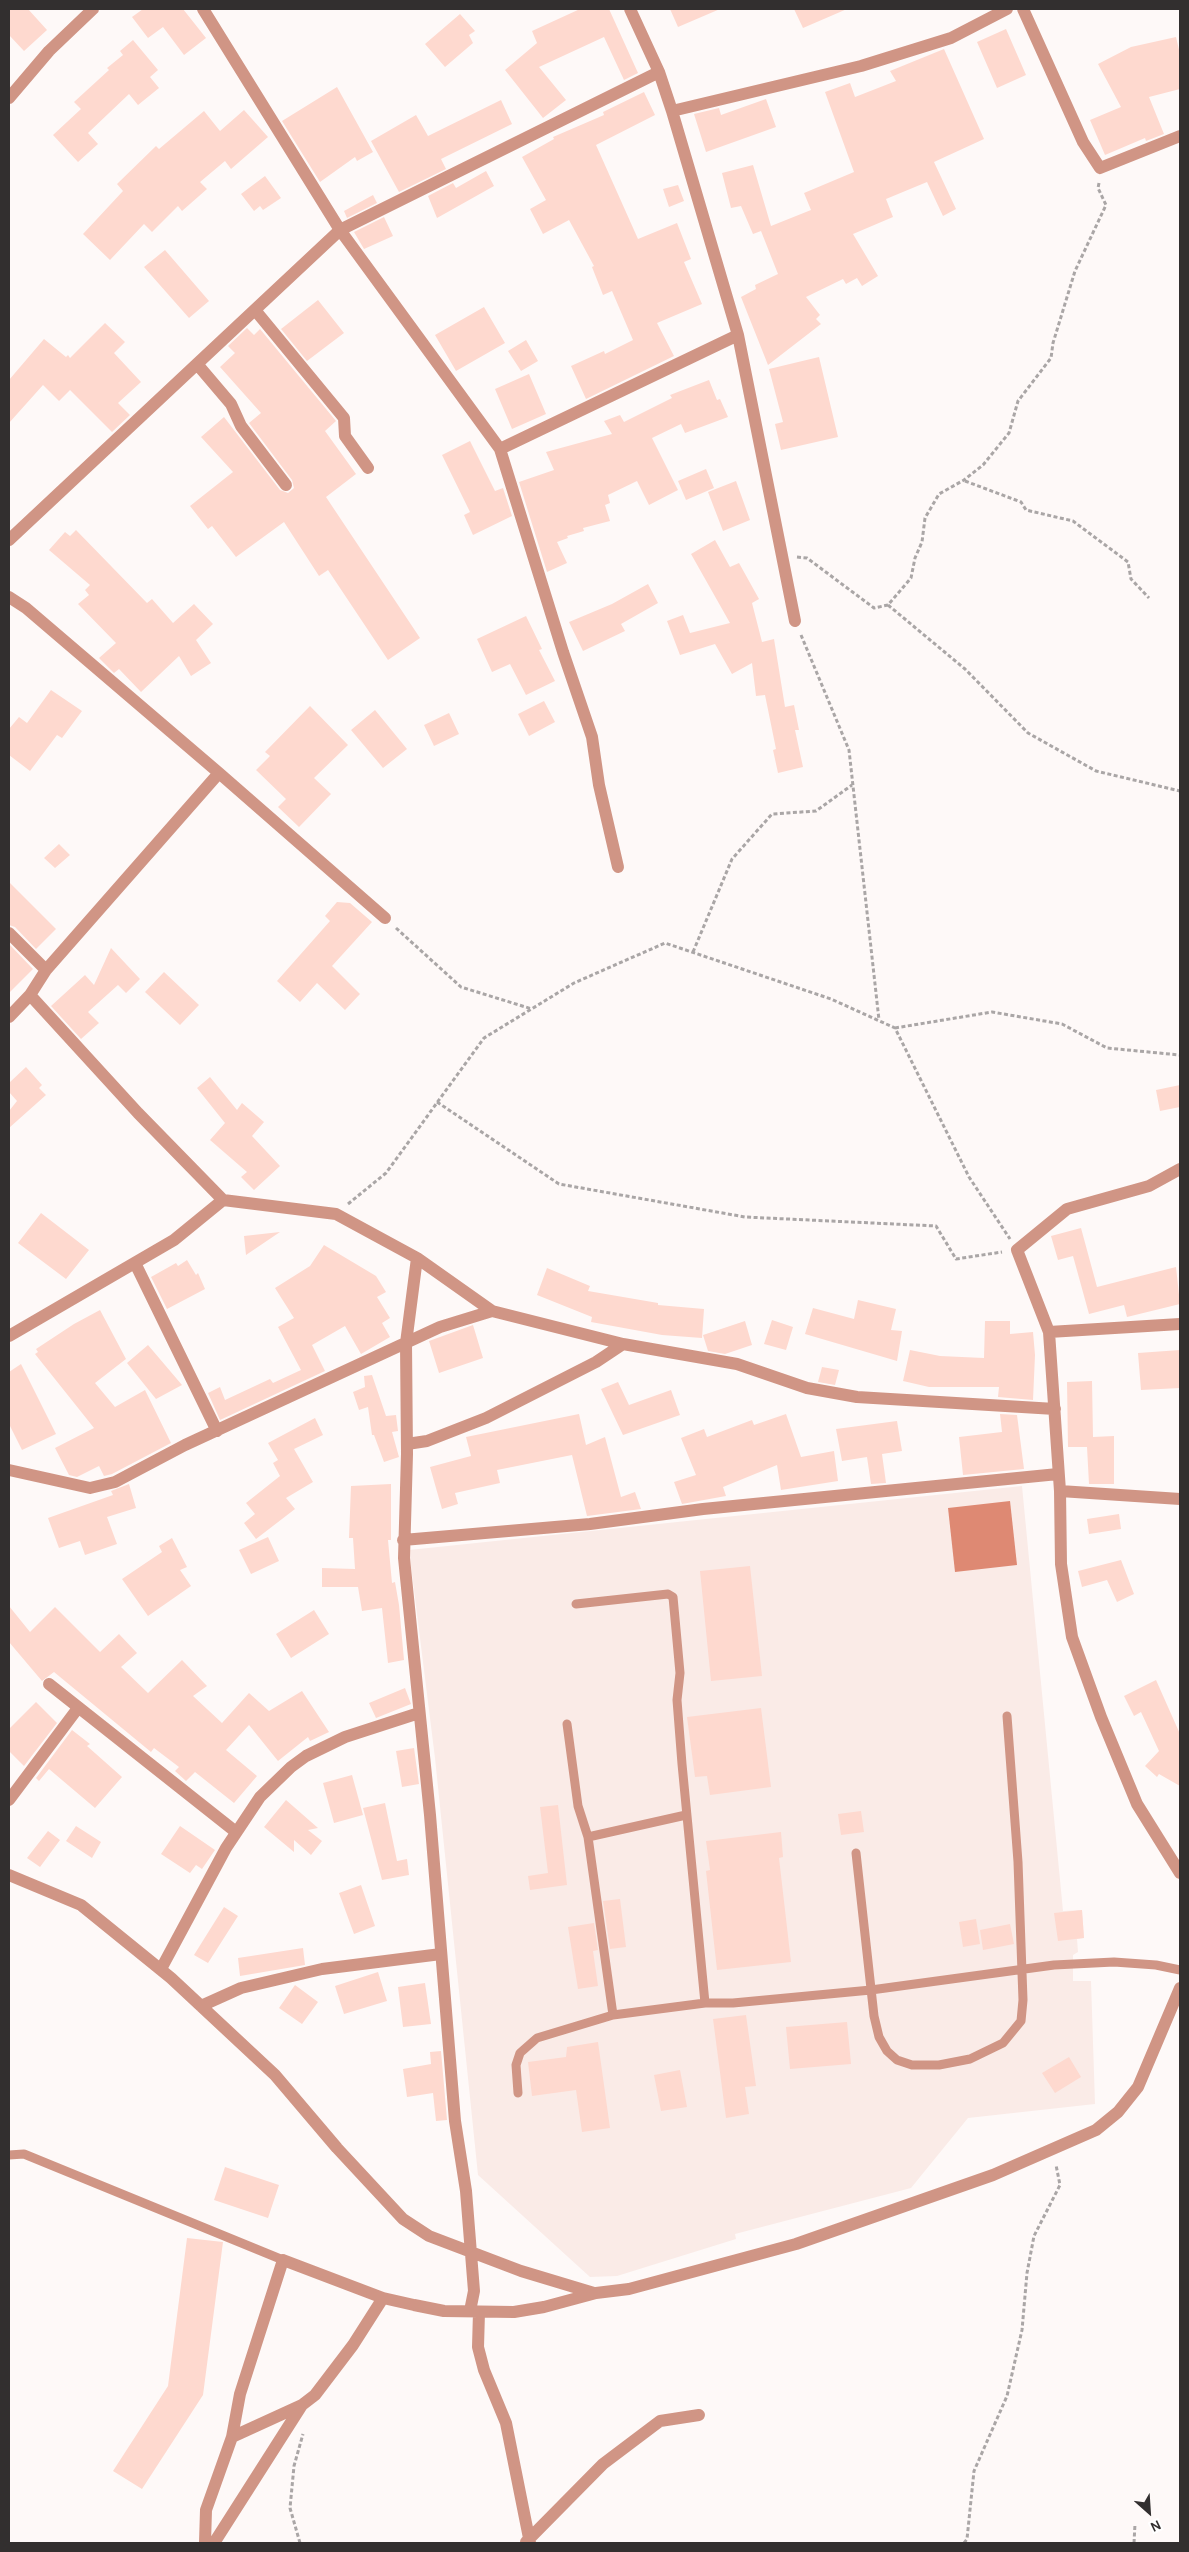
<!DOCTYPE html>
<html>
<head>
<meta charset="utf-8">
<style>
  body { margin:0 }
  #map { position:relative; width:1189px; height:2552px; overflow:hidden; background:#fef9f8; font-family:Karla,sans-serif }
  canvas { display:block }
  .frame { position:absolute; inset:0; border:10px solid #322f2f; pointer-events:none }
  .north { position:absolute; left:1124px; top:2487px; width:50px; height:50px; -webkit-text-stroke:4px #fff; paint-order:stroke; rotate:154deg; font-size:14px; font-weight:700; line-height:20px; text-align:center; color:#322f2f }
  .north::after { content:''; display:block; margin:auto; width:18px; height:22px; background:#322f2f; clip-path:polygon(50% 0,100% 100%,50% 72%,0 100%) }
</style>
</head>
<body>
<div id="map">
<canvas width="1189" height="2552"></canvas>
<div class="frame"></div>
<div class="north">N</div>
</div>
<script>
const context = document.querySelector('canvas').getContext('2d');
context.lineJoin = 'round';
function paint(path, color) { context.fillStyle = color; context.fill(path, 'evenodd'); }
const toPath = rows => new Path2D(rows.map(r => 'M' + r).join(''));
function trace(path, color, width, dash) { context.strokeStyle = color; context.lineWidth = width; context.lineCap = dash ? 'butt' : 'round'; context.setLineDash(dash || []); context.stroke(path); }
paint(toPath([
  [1022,1486,1063,1911,1082,1910,1084,1938,1077,1939,1078,1952,1073,1955,1073,1981,1091,1981,1095,2104,968,2118,911,2188,735,2234,736,2239,617,2276,590,2277,478,2175,435,1758,409,1550]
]), '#faebe7');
paint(toPath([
  [1010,1501,1017,1565,955,1572,948,1508]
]), '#de8973');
paint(toPath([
  [9,9,28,9,47,30,24,51,9,35],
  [143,9,183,9,206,38,184,55,163,27,148,38,132,17],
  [580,9,609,9,638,73,624,80,604,37,539,67,566,100,543,118,505,70,537,43,532,31],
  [670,9,720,9,678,27],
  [794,9,847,9,803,28],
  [460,14,475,31,469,35,473,43,445,67,425,44],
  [1006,29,1026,75,997,88,977,42],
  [1176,37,1180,54,1180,89,1149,97,1164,134,1146,141,1145,138,1105,155,1090,120,1121,107,1098,64,1131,47],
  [133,40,158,70,150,77,159,88,138,105,129,94,88,133,98,144,78,162,53,135,81,109,74,102,109,70,107,68,123,55,120,51],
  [944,49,984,139,934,162,956,209,943,216,927,182,886,199,893,217,853,234,878,276,862,286,857,278,846,284,843,279,806,297,820,315,816,319,821,324,768,365,741,297,756,289,755,285,778,274,761,231,753,234,741,206,731,208,722,173,753,165,771,226,811,210,804,193,854,172,825,92,850,83,855,97,896,81,890,71],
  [337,87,373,152,357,161,355,157,320,182,282,121],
  [644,92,655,115,596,145,638,239,677,223,691,259,684,262,702,304,657,323,674,356,586,399,571,366,604,351,605,354,633,340,612,291,603,295,592,267,594,266,569,220,543,234,530,209,546,200,522,157,554,139,553,137,604,115,603,112],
  [766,99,776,127,706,152,694,114,719,108,721,115],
  [501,100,512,124,441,159,446,169,399,192,371,141,416,115,428,136],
  [244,110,268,137,231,169,225,161,200,182,207,189,182,211,178,206,152,232,144,224,110,260,83,234,123,191,117,184,156,146,159,149,204,111,220,131],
  [486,171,494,186,437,218,428,196,453,183,456,188],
  [265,176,281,198,263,210,260,206,254,211,241,194],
  [678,185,684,201,669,207,663,189],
  [373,195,377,203,347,218,344,211],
  [384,217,393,236,364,249,354,232],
  [165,250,209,301,189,318,144,267],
  [318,300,344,333,307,361,281,329],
  [484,307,505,343,456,371,435,335],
  [105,323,125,342,114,353,141,382,118,403,130,415,112,432,70,390,59,401,43,385,9,423,9,380,44,339,66,357,68,355,70,358],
  [247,328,254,335,260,329,336,421,325,431,356,474,326,497,420,638,388,660,328,570,319,576,284,522,236,557,212,526,208,529,190,506,233,472,201,437,224,417,280,490,288,493,294,488,292,480,249,423,261,413,220,367,235,353,228,346],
  [526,340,538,361,521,371,508,351],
  [819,357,838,437,781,450,775,424,783,422,769,369],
  [529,374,546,414,512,429,495,389],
  [709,380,717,400,720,399,728,417,685,433,681,424,652,438,678,490,649,505,637,481,608,495,610,503,605,505,610,521,583,528,584,531,567,536,568,538,557,542,567,563,547,572,519,482,554,470,546,452,612,434,604,421,620,415,624,422,672,398,670,395],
  [470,441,495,491,503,488,512,516,473,535,464,515,470,512,442,455],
  [706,469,714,488,686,500,678,481],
  [736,481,750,520,723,531,708,492],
  [76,530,147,603,152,599,173,623,194,604,213,624,196,640,211,663,191,676,179,656,141,692,119,669,114,673,99,658,116,643,78,604,89,595,85,590,90,585,49,550,65,532,70,536],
  [715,540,730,567,739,563,759,599,752,603,762,642,774,639,785,707,794,705,799,730,795,730,803,767,778,773,773,750,776,749,765,695,756,696,752,663,732,674,715,644,680,655,667,621,683,615,690,633,730,623,691,554],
  [648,584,658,603,621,624,625,631,583,651,569,622,612,604],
  [526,616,542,649,539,650,555,681,526,695,510,664,492,672,477,639],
  [51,690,82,711,62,738,57,735,30,771,9,755,9,729,19,717,27,723],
  [544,701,555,722,529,736,518,714],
  [310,706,348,745,314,778,331,794,299,827,278,807,286,799,256,770,270,756,265,752],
  [375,710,407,749,383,768,351,730],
  [449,713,459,734,434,746,424,725],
  [59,844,70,855,55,868,44,858],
  [9,882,56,929,36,949,15,927,9,925],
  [337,902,350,903,372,922,332,966,360,994,345,1010,317,983,300,1002,277,981,330,921,325,916],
  [9,944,33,969,9,993],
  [111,948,140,979,126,993,118,985,88,1012,99,1023,81,1039,51,1006,85,975,94,985],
  [164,972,199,1005,180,1025,145,992],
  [26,1067,42,1085,39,1088,46,1095,9,1128,9,1111,17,1101,9,1092,9,1083],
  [210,1077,237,1110,242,1103,264,1122,252,1136,280,1166,254,1190,241,1177,247,1172,210,1140,225,1123,197,1088],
  [1180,1085,1180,1107,1160,1111,1156,1090],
  [41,1213,89,1250,66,1279,18,1243],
  [1081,1228,1097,1287,1176,1267,1180,1304,1127,1317,1124,1305,1089,1314,1073,1256,1058,1260,1051,1236],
  [280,1232,246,1255,244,1236],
  [324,1245,376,1276,386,1292,377,1297,390,1318,382,1323,390,1337,361,1354,345,1326,312,1345,325,1371,220,1420,208,1393,220,1387,225,1400,270,1379,273,1383,301,1370,278,1327,294,1318,275,1288,310,1266],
  [187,1260,196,1275,198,1273,205,1289,167,1309,151,1277,176,1263,178,1266],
  [547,1268,590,1286,588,1291,658,1303,658,1305,704,1309,702,1338,662,1335,591,1322,592,1317,537,1295],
  [858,1300,896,1309,891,1330,902,1331,897,1361,805,1334,813,1308,854,1319],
  [100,1310,126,1359,95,1383,115,1407,145,1390,171,1443,112,1474,104,1476,99,1466,77,1477,69,1475,55,1448,94,1428,35,1354,38,1352,36,1349,74,1324],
  [772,1320,793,1327,786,1350,764,1344],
  [745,1321,752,1345,725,1354,708,1351,703,1335],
  [985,1321,1010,1321,1010,1334,1033,1332,1035,1355,1033,1400,998,1397,999,1387,929,1387,903,1381,910,1350,940,1356,984,1358],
  [473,1325,483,1358,439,1373,429,1341],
  [148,1345,182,1385,156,1399,127,1363],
  [1180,1350,1180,1388,1141,1390,1138,1353],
  [21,1364,56,1434,22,1450,9,1424,9,1372],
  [822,1367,839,1370,835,1385,818,1382],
  [372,1375,386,1416,396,1415,398,1431,392,1432,399,1457,384,1462,374,1435,372,1435,368,1407,359,1410,353,1392,365,1387,364,1376],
  [1092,1381,1093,1437,1114,1436,1114,1484,1089,1484,1087,1447,1068,1447,1067,1382],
  [618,1382,629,1405,671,1390,680,1415,623,1435,601,1389],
  [579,1414,586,1445,605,1437,621,1497,635,1492,641,1509,587,1516,572,1455,497,1470,500,1483,455,1493,458,1504,442,1509,430,1467,471,1456,466,1437],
  [786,1414,801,1457,834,1451,838,1481,781,1490,777,1465,723,1487,726,1496,682,1504,674,1482,696,1475,681,1438,704,1429,707,1437,752,1420,754,1425],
  [1000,1414,1017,1415,1024,1469,963,1475,959,1437,1002,1432],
  [315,1418,323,1435,294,1449,313,1482,286,1498,295,1509,256,1539,244,1523,255,1514,246,1503,280,1476,273,1463,278,1460,268,1443],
  [897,1421,902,1451,882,1454,886,1483,871,1484,867,1457,842,1461,836,1429],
  [129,1484,136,1508,107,1517,117,1544,85,1555,80,1541,59,1548,48,1518,113,1495,111,1491],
  [391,1484,391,1540,388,1540,392,1583,395,1582,399,1605,404,1660,388,1663,382,1608,362,1611,358,1587,322,1587,322,1568,355,1569,353,1538,349,1538,351,1486],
  [1119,1514,1121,1529,1089,1534,1087,1519],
  [268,1537,279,1561,251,1574,239,1550],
  [172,1538,187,1567,180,1570,191,1586,148,1616,122,1579,162,1552,159,1546],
  [1121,1560,1134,1594,1117,1602,1107,1580,1082,1587,1078,1571],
  [750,1566,762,1676,711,1681,700,1571],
  [9,1606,30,1632,55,1607,100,1652,119,1634,137,1653,121,1667,148,1693,182,1660,207,1686,193,1696,222,1723,249,1693,269,1711,302,1691,329,1732,310,1741,308,1737,278,1761,249,1725,226,1750,257,1776,234,1803,195,1772,186,1781,175,1771,179,1767,154,1748,151,1752,54,1672,42,1681,9,1642],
  [314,1610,329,1634,291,1658,276,1634],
  [1156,1680,1180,1734,1180,1786,1159,1774,1157,1777,1145,1766,1159,1751,1141,1712,1134,1716,1124,1696],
  [405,1688,411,1704,376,1718,369,1703],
  [36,1702,57,1723,24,1766,9,1751,9,1729],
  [761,1708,771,1787,710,1795,707,1776,695,1777,687,1717],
  [72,1730,90,1744,87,1746,122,1777,95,1808,49,1769,39,1781,36,1778],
  [414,1748,419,1784,402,1787,396,1751],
  [352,1775,363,1815,334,1823,323,1783],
  [286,1800,318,1828,308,1830,322,1841,311,1855,294,1840,294,1852,264,1827],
  [385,1803,397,1861,407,1859,409,1875,382,1880,363,1808],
  [558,1805,567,1885,530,1890,528,1876,548,1873,540,1807],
  [861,1811,864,1832,841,1835,838,1814],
  [76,1826,101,1842,92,1858,66,1841],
  [180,1826,215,1850,202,1869,196,1865,190,1873,161,1854],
  [48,1831,60,1840,40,1867,27,1858],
  [781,1832,783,1857,779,1858,791,1962,717,1970,706,1871,710,1870,706,1841],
  [361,1885,375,1926,354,1934,339,1893],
  [620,1899,626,1947,610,1949,603,1901],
  [224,1907,238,1916,208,1963,194,1955],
  [1082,1910,1084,1938,1058,1941,1054,1913],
  [976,1919,980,1944,963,1947,959,1922],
  [594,1923,598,1950,593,1951,598,1986,578,1989,568,1927],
  [1010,1924,1014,1944,983,1950,980,1930],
  [303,1948,305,1965,240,1976,238,1958],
  [378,1972,387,2001,344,2014,335,1986],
  [425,1983,431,2024,403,2027,398,1987],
  [295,1985,318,2002,302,2024,279,2008],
  [746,2015,756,2086,745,2087,749,2114,726,2118,713,2019],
  [847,2022,851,2064,790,2069,786,2027],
  [598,2042,610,2128,582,2132,576,2090,532,2096,528,2062,566,2057,567,2047],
  [441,2051,447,2120,436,2121,433,2093,407,2097,403,2069,431,2064,430,2052],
  [1069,2057,1081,2077,1055,2093,1042,2073],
  [680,2070,687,2107,661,2111,654,2075],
  [225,2167,279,2185,268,2218,214,2200],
  [187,2238,223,2242,203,2395,142,2489,113,2471,168,2386]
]), '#fed9cf');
trace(toPath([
  [965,481,1021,502,1026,510,1073,521,1128,562,1131,579,1149,598],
  [797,557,807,558,874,608,888,605,911,578,915,558,922,542,925,518,939,494,964,480,983,465,1009,433,1018,401,1051,358,1053,343,1075,271,1106,205,1098,188,1099,183],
  [888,605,965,669,1028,733,1096,771,1180,791],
  [801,635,849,750,879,1020],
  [396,928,461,987,532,1009],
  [693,952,732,859,772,814,816,811,852,785],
  [895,1028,992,1012,1062,1024,1107,1048,1180,1055],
  [437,1102,559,1184,745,1217,936,1226,956,1259,1002,1252],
  [348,1204,386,1173,484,1038,574,983,665,943,831,999,895,1028,969,1177,1010,1239],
  [300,2543,290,2508,294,2466,303,2434],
  [964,2543,967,2539,974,2471,1007,2396,1022,2330,1027,2273,1034,2236,1060,2185,1056,2165],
  [1134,2543,1135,2524]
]), '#aaa6a6', 3, [4, 2.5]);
trace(toPath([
  [576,1604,668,1594,673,1597,680,1673,677,1700,682,1764,705,2003,733,2003,871,1990,1054,1965,1114,1962,1156,1965,1180,1970],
  [567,1724,578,1806,588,1837,613,2015],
  [588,1837,686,1815],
  [856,1853,874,2016,879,2037,887,2051,897,2060,912,2065,939,2065,970,2059,1003,2043,1021,2021,1023,2000,1018,1862,1007,1716],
  [518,2093,516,2065,520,2053,537,2038,613,2015,705,2003],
  [9,2155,24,2154,283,2260]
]), '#d09585', 9);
trace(toPath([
  [203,9,340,230,500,449,563,652,592,737,599,785,618,867],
  [630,9,659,72,672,111,738,335,795,621],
  [1023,9,1083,142,1100,168,1180,136],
  [672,111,861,66,951,38,1007,9],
  [255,310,344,418,345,436,368,468],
  [197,364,231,404,241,426,286,485],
  [500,449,738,335],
  [9,540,340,230,659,72],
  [9,597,26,608,219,773,385,918],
  [9,933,46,970],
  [30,995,138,1113,223,1200,336,1214,417,1258,492,1311,623,1344,737,1364,807,1388,857,1397,1055,1409],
  [9,1017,30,995,46,970,219,773],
  [1180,1169,1149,1186,1067,1209,1017,1250,1049,1332,1060,1491,1061,1564,1072,1637,1101,1717,1137,1804,1180,1873],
  [417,1258,406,1343,407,1454,404,1558,430,1815,455,2121,466,2191,474,2291,470,2311],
  [135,1263,217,1431],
  [1049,1332,1180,1324],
  [9,1336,174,1240,223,1200],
  [407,1444,427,1441,486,1418,596,1362,623,1344],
  [9,1470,90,1488,115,1482,185,1445,440,1327,492,1311],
  [1060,1491,1180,1499],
  [403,1540,590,1524,703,1509,1058,1474],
  [49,1684,236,1832],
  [9,1800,78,1708],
  [9,1875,81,1905,171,1978,275,2075,337,2148,403,2219,429,2236,521,2271,594,2293],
  [161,1969,226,1848,260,1797,291,1767,306,1756,345,1737,419,1713],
  [201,2006,241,1988,322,1969,441,1954],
  [479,2312,478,2347,484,2370,506,2423,530,2543],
  [232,2437,302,2405,315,2395,353,2345,383,2298],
  [526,2542,603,2464,660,2421,699,2415],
  [205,2543,206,2510,232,2437,240,2394,283,2260,383,2298,414,2305,444,2311,514,2312,544,2307,596,2293,629,2289,796,2244,993,2175,1096,2130,1118,2112,1138,2087,1180,1988],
  [214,2543,302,2405]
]), '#d09585', 12);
trace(toPath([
  [9,98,49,51,93,9]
]), '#d09585', 12);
</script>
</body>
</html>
